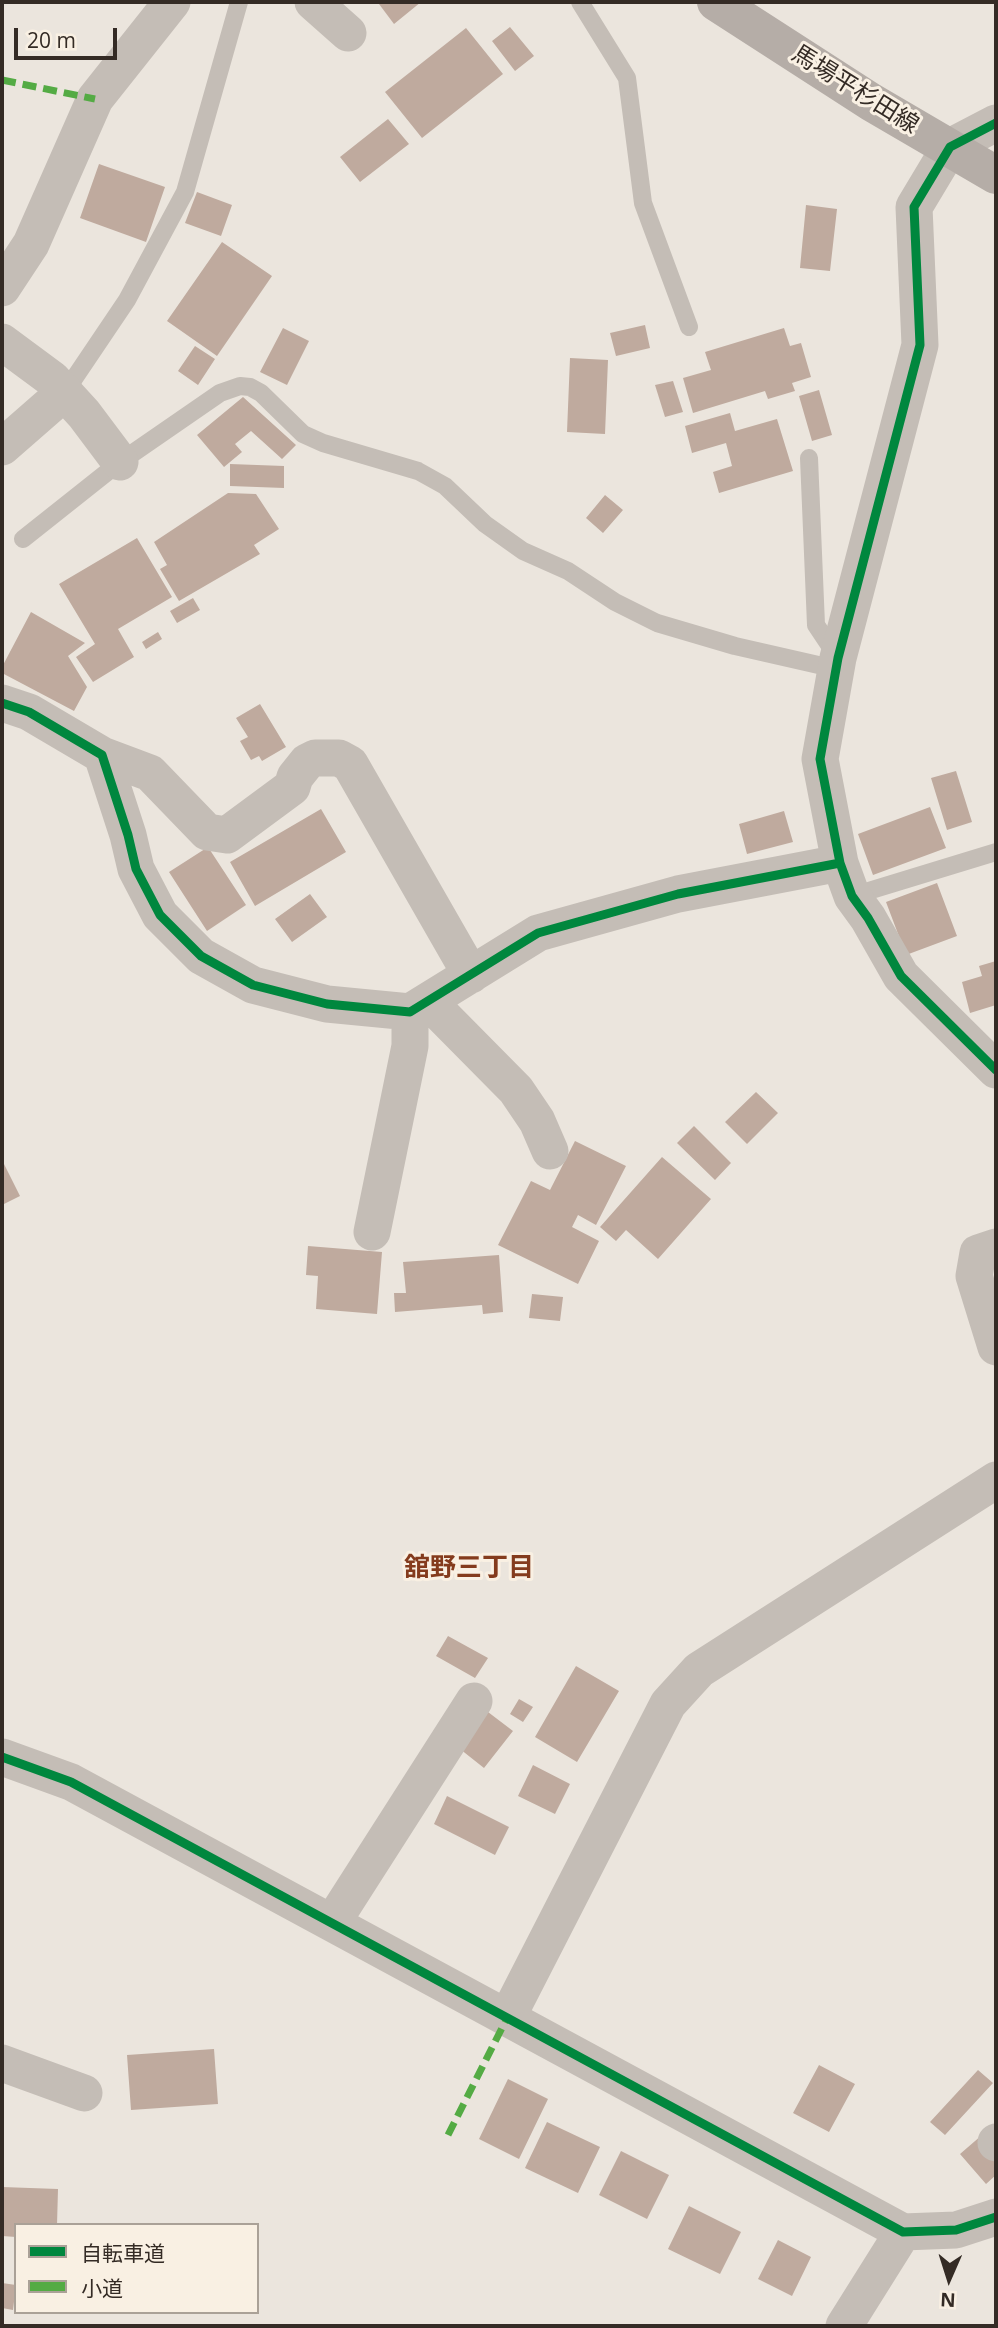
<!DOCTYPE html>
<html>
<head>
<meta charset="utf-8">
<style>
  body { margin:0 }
  #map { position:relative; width:998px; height:2328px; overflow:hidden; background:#ebe5dd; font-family:"Open Sans","Noto Sans JP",sans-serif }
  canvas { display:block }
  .frame { position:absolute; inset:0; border:4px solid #342b25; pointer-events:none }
  .legend { position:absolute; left:14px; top:2223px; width:245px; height:91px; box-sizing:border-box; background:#f9f0e3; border:2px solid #aaa197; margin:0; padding:9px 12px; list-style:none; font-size:21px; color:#342b25 }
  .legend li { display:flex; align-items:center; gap:14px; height:35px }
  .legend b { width:35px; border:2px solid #aaa197 }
  .north { position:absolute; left:914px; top:2244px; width:70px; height:70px; -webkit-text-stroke:5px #f9f0e3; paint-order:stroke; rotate:183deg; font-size:19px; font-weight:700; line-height:28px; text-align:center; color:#342b25 }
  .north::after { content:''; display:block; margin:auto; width:24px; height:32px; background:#342b25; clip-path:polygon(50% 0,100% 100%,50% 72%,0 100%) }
  .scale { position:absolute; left:14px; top:28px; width:103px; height:32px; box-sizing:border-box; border:4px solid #342b25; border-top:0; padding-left:9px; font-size:21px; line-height:24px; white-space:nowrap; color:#342b25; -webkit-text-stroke:5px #f9f0e3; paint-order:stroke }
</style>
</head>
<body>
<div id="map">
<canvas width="998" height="2328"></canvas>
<div class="frame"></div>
<ul class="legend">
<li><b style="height:9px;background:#00873e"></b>自転車道</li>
<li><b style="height:9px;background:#54ab44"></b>小道</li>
</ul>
<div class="north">N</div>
<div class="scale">20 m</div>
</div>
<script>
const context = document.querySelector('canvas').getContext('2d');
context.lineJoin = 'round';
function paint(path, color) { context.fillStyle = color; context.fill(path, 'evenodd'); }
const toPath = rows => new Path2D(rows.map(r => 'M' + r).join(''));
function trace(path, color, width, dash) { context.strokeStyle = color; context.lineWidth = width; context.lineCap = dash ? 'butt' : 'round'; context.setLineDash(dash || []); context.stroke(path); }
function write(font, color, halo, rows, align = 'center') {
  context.font = font + ' "Open Sans","Noto Sans JP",sans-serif'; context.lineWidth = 6; context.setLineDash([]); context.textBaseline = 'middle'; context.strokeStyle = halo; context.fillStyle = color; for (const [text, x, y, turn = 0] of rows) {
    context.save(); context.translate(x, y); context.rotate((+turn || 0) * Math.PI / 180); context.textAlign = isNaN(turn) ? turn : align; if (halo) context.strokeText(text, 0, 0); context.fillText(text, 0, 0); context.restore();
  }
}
paint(toPath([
  [383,2,421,2,394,24,379,4],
  [510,27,534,56,515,71,492,41],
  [466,28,503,74,422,138,385,92],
  [388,119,409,144,360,182,340,157],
  [99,164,165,187,146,242,80,218],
  [197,192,232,205,221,236,185,223],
  [806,205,837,209,830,271,800,268],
  [222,242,272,276,217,356,167,321],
  [645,325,650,348,616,356,610,333],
  [283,328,309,341,287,385,260,372],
  [784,328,790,346,801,343,811,377,792,383,795,391,768,399,765,391,693,413,683,378,711,370,705,352],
  [195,346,215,359,198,385,178,371],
  [570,358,608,360,605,434,567,432],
  [673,381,683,412,665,417,655,385],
  [819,390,832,435,812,441,799,396],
  [243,397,296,445,282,459,251,431,235,444,242,452,224,467,197,435],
  [730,413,735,431,777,419,793,471,719,493,713,472,732,466,726,443,692,453,685,426],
  [230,464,284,466,284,488,230,486],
  [228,493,256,494,279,529,254,545,260,554,179,601,160,569,167,565,154,542],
  [605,495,623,510,603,533,586,518],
  [137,538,172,597,118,629,134,657,93,682,76,657,95,644,59,584],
  [193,598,200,610,177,623,170,611],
  [31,612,85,643,68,656,87,687,74,711,2,673,2,667],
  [158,632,162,639,146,649,142,642],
  [260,704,286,747,262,761,259,756,251,760,240,741,248,737,236,718],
  [956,771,972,822,947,830,931,778],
  [930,807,946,848,873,875,858,834],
  [321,809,346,852,255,906,230,862],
  [784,811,793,842,747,854,739,824],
  [208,847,246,905,207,931,169,872],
  [937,883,957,936,906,955,886,902],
  [310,894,327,917,292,942,275,919],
  [996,961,996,1005,970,1013,962,982,982,976,979,966],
  [756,1092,778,1113,747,1144,725,1122],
  [694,1126,731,1163,715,1180,677,1143],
  [575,1141,626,1166,596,1225,578,1215,572,1227,599,1241,578,1284,498,1245,531,1181,550,1190],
  [662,1157,711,1199,658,1259,626,1230,616,1241,600,1227],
  [2,1160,20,1196,2,1205],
  [308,1246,382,1252,377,1314,316,1309,318,1276,306,1275],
  [499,1255,503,1312,483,1314,482,1305,395,1312,394,1293,406,1293,403,1262],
  [532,1294,563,1297,560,1321,529,1318],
  [448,1636,488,1658,475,1678,436,1656],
  [576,1666,619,1691,577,1762,535,1737],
  [519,1699,533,1707,523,1722,510,1714],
  [488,1712,513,1731,484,1768,460,1749],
  [533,1765,570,1784,555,1814,518,1796],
  [447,1796,509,1827,495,1855,434,1824],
  [214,2049,218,2104,131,2110,127,2055],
  [819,2065,855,2084,829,2132,793,2113],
  [978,2070,993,2083,945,2135,930,2122],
  [508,2079,548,2099,519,2159,479,2139],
  [547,2122,600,2147,578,2193,525,2168],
  [982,2135,996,2152,996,2175,986,2184,960,2154],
  [621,2151,669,2175,647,2219,599,2195],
  [2,2187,58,2189,57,2225,16,2225,16,2237,2,2236],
  [689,2206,741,2232,720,2274,668,2249],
  [778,2240,811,2257,792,2296,758,2279],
  [2,2283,16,2285,13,2310,2,2308]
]), '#bfaa9e');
trace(toPath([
  [580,2,627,78,643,203,689,327],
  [65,392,127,300,185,192,239,2],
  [809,458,816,625,836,655],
  [23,539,120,462,220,393,240,386,250,387,261,393,303,434,323,443,418,471,445,486,485,524,523,551,568,571,615,602,657,623,735,646,836,669],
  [852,896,996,852]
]), '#c4bdb6', 18);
trace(toPath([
  [313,2,348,33],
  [2,288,31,244,95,99,172,2],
  [2,342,52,379,84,414,120,462],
  [2,447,65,392],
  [2,703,29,712,102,755,128,835,136,869,160,915,201,956,253,985,327,1004,410,1012,538,933,678,894,840,863,852,896,868,918,901,976,996,1070],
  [102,755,150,773,207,832,227,835,292,787,295,777,307,762,315,758,339,758,350,764,471,975],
  [840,863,820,759,838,658,920,345,914,207,950,147,996,123],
  [429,1002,516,1090,537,1121,550,1151],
  [372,1232,410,1046,410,1012],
  [996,1247,978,1253,974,1276,996,1347],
  [2,1757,71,1782,903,2232,956,2230,996,2217],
  [332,1923,474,1701],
  [507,2018,668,1704,699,1670,996,1480],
  [2,2063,84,2093],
  [996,2142,996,2143],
  [844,2326,903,2232]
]), '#c4bdb6', 37);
trace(toPath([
  [716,2,871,102,996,175]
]), '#b5ada7', 38);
trace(toPath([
  [2,80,95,99],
  [448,2135,507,2018]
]), '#54ab44', 7, [14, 7]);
trace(toPath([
  [2,703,29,712,102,755,128,835,136,869,160,915,201,956,253,985,327,1004,410,1012,538,933,678,894,840,863,852,896,868,918,901,976,996,1070],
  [840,863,820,759,838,658,920,345,914,207,950,147,996,123],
  [2,1757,71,1782,903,2232,956,2230,996,2217]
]), '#00873e', 9);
write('24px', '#342b25', '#f9f0e3', [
  ["馬場平杉田線",855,90,32]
]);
write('bold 26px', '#843b1d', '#f9f0e3', [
  ["舘野三丁目",469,1569]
]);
</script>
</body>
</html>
